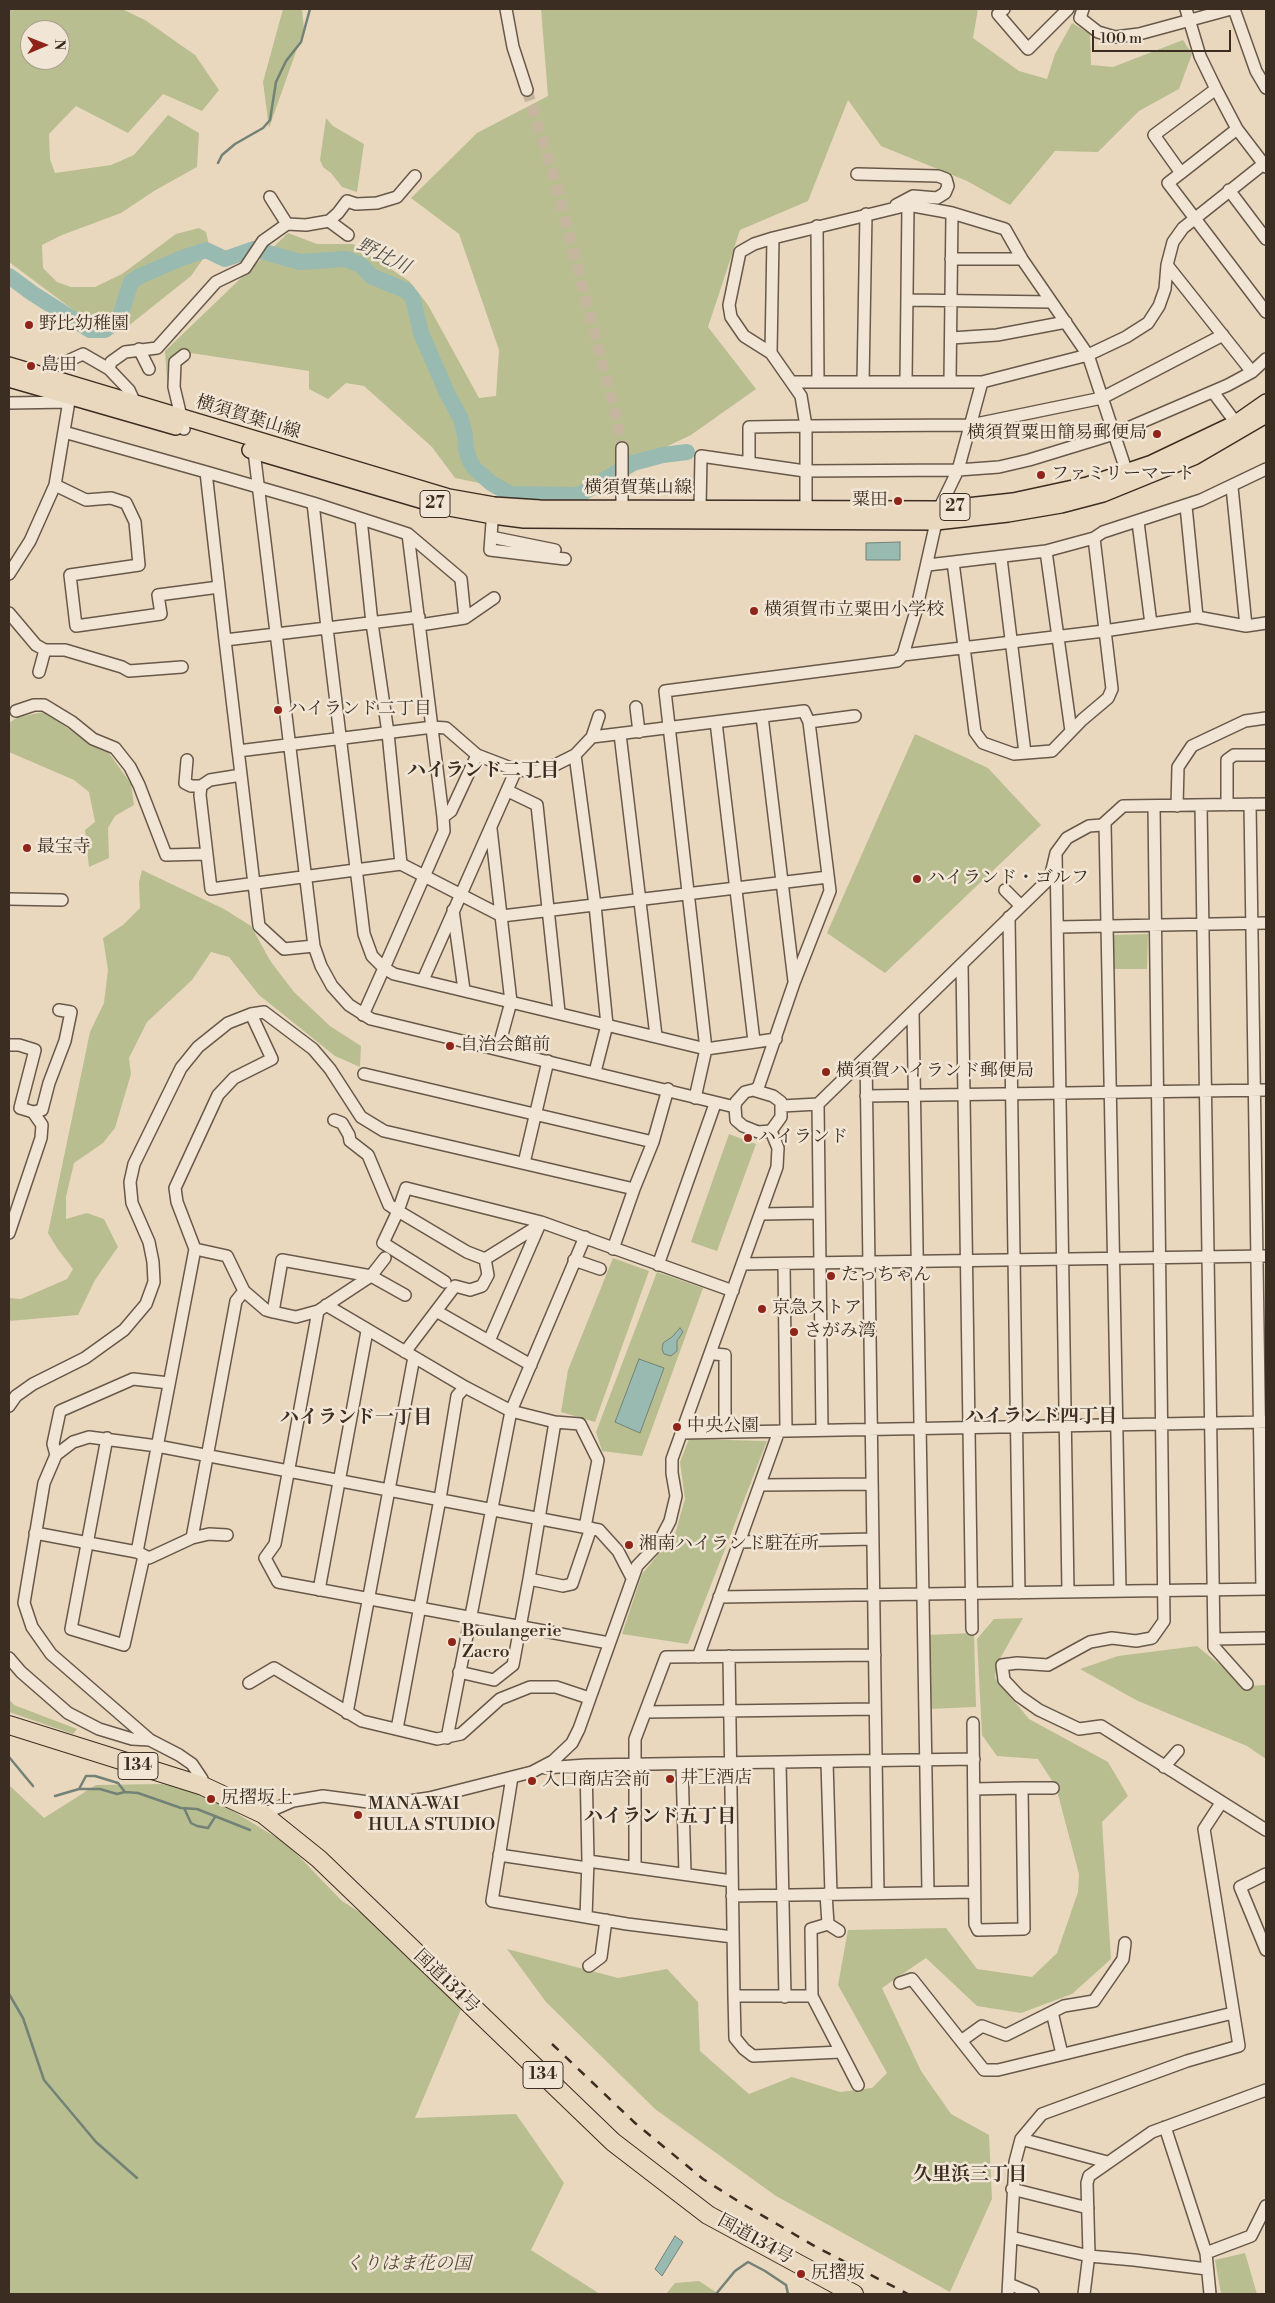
<!DOCTYPE html>
<html>
<head>
<meta charset="utf-8">
<style>
  body { margin:0 }
  #map { position:relative; width:1275px; height:2303px; overflow:hidden; background:#ead8be; font-family:"Libre Bodoni",serif }
  canvas { display:block }
  .frame { position:absolute; inset:0; border:10px solid #3c2d22; pointer-events:none }
  .north { position:absolute; left:20px; top:20px; width:50px; height:50px; box-sizing:border-box; background:#f1e6d5; border:1px solid #a99c8d; border-radius:50%; rotate:89deg; font-size:14px; font-weight:700; line-height:20px; text-align:center; color:#3c2d22 }
  .north::after { content:''; display:block; margin:auto; width:18px; height:22px; background:#8f2418; clip-path:polygon(50% 0,100% 100%,50% 72%,0 100%) }
  .scale { position:absolute; left:1092px; top:30px; width:139px; height:22px; box-sizing:border-box; border:2px solid #3c2d22; border-top:0; padding-left:6px; font-size:15px; line-height:18px; white-space:nowrap; color:#3c2d22; -webkit-text-stroke:4px #f1e6d5; paint-order:stroke }
</style>
</head>
<body>
<div id="map">
<canvas width="1275" height="2303"></canvas>
<div class="frame"></div>
<div class="north">N</div>
<div class="scale">100 m</div>
</div>
<script>
const context = document.querySelector('canvas').getContext('2d');
context.lineJoin = 'round';
function paint(path, color) { context.fillStyle = color; context.fill(path, 'evenodd'); }
const toPath = rows => new Path2D(rows.map(r => 'M' + r).join(''));
function trace(path, color, width, dash) { context.strokeStyle = color; context.lineWidth = width; context.lineCap = dash ? 'butt' : 'round'; context.setLineDash(dash || []); context.stroke(path); }
function write(font, color, halo, rows, align = 'center') {
  context.font = font + ' "Libre Bodoni","Noto Serif JP",serif'; context.lineWidth = 5; context.setLineDash([]); context.textBaseline = 'middle'; context.strokeStyle = halo; context.fillStyle = color; for (const [text, x, y, turn = 0] of rows) {
    context.save(); context.translate(x, y); context.rotate((+turn || 0) * Math.PI / 180); context.textAlign = isNaN(turn) ? turn : align; if (halo) context.strokeText(text, 0, 0); context.fillText(text, 0, 0); context.restore();
  }
}
paint(toPath([
  [9,9,122,9,145,20,195,55,219,90,202,111,163,94,128,133,76,106,49,134,50,159,55,173,111,165,134,155,168,115,199,133,197,167,154,191,121,213,62,235,42,245,43,268,57,282,71,287,95,287,122,274,176,234,199,228,206,232,210,249,191,276,127,327,99,329,9,262],
  [30,30,60,30,60,60,30,60],
  [283,9,302,9,304,29,269,128,263,82],
  [541,9,978,9,973,38,1019,71,1047,79,1055,54,1072,23,1090,34,1091,65,1113,67,1183,40,1192,54,1179,89,1139,111,1098,152,1055,151,1010,205,967,181,881,146,848,100,808,201,740,230,708,327,756,389,691,435,556,499,455,478,432,447,364,386,346,383,328,399,309,389,309,371,178,351,181,391,168,392,165,351,288,233,317,244,353,244,409,281,428,305,479,398,496,396,499,350,459,234,411,198,477,133,548,96],
  [326,118,333,126,364,144,357,192,342,187,331,173,323,167,320,160],
  [44,712,94,746,109,753,131,784,134,805,115,816,108,828,109,858,89,867,85,830,95,822,89,792,74,780,9,752,9,723,18,717],
  [915,734,988,768,1041,825,885,973,827,933],
  [142,870,224,909,251,926,271,962,294,992,330,1026,361,1046,360,1067,335,1056,259,995,229,957,211,952,192,980,147,1022,129,1058,131,1074,115,1128,103,1143,74,1163,66,1197,66,1219,87,1213,104,1219,118,1247,95,1280,78,1315,9,1321,9,1298,21,1299,67,1279,73,1269,57,1248,48,1233,90,1032,104,1003,108,970,103,938,123,925,140,908,139,882],
  [1148,934,1147,969,1113,969,1112,935],
  [729,1134,756,1144,717,1251,691,1242],
  [613,1258,649,1271,595,1422,561,1412,568,1370],
  [657,1272,703,1288,642,1456,602,1451,596,1432],
  [689,1439,767,1441,688,1644,622,1634,642,1574,675,1534,685,1499,680,1462],
  [1023,1618,997,1664,995,1678,1029,1719,1108,1762,1128,1796,1102,1822,1111,1959,1072,1994,1021,2013,977,2006,926,1958,882,1988,921,2071,951,2114,989,2135,992,2199,950,2292,776,2196,655,2109,546,2002,507,1949,618,1978,667,1969,698,2002,700,2051,749,2094,792,2077,840,2092,872,2088,887,2073,838,1985,848,1930,946,1928,977,1969,1032,1977,1057,1953,1078,1892,1079,1874,1056,1787,1038,1759,997,1756,982,1735,977,1639,994,1619],
  [974,1633,976,1707,928,1709,926,1635],
  [1197,1646,1246,1686,1266,1685,1266,1759,1247,1746,1138,1701,1080,1669,1118,1656],
  [9,1699,14,1705,77,1729,73,1734,9,1712],
  [162,1784,205,1794,287,1844,342,1901,380,1925,462,2007,415,2118,516,2114,564,2183,531,2250,600,2294,9,2294,9,1785,44,1818,96,1785],
  [1245,2253,1257,2294,1221,2294,1215,2260],
  [699,2281,719,2294,666,2294,675,2283]
]), '#b8be90');
const water = toPath([
  [900,542,900,560,866,560,866,543,900,542],
  [680,1328,683,1332,677,1341,677,1351,671,1356,664,1354,662,1349,663,1343,672,1337,680,1328],
  [639,1359,664,1368,640,1433,615,1422,639,1359],
  [675,2236,683,2242,662,2276,655,2269,675,2236]
]);
paint(water, '#98bab0');
trace(water, '#738277', 1);
trace(toPath([
  [218,163,222,155,235,144,263,128,270,120,276,82,286,61,301,42,310,9],
  [9,1757,33,1786],
  [80,1789,100,1789,117,1794,125,1792],
  [55,1796,79,1789,86,1776,95,1776,118,1783,125,1792,138,1793,181,1808,197,1809,250,1830],
  [184,1808,191,1823,197,1826,208,1828,215,1817],
  [9,1994,23,2018,44,2080,96,2142,137,2178],
  [716,2294,735,2271,748,2262,765,2271,786,2285,788,2294]
]), '#738277', 2.5);
trace(toPath([
  [9,276,32,293,90,330,105,330,119,319,131,282,140,276,182,258,206,250,225,259,254,249,300,262,346,259,361,265,371,276,407,291,413,299,421,333,447,393,461,419,465,435,466,450,470,461,474,468,491,483,510,494,579,495,633,463,663,455,687,452]
]), '#98bab0', 16);
trace(toPath([
  [527,90,555,180,618,424,622,448]
]), '#c7b69f', 11, [11, 5.5]);
const minor = toPath([
  [506,9,513,47,527,90],
  [1004,9,998,14,1028,49,1068,9],
  [1083,9,1080,18,1098,32,1115,37,1139,34,1231,9],
  [1186,9,1200,56,1216,89,1237,129,1266,167],
  [1234,9,1256,71,1266,88],
  [1216,89,1154,135,1181,173,1168,183,1266,312],
  [1181,173,1237,129],
  [857,174,938,176,946,179,948,186,945,193,937,198,913,196,896,205],
  [1229,190,1266,239],
  [270,197,287,224],
  [329,221,348,235],
  [817,226,818,381],
  [951,259,1022,259],
  [1167,265,1252,372],
  [908,300,1051,302],
  [951,338,997,335,1066,322],
  [139,349,149,369],
  [771,353,744,336,731,317,729,305,740,252,754,244,773,238],
  [39,374,83,354,109,369],
  [906,381,908,205],
  [950,381,952,213],
  [793,382,982,382],
  [863,382,866,214],
  [1213,392,1236,423],
  [9,403,68,402],
  [135,403,129,390,109,369,111,362,125,352,157,348,216,282,245,268,263,241,287,224,306,225,329,221,338,213,347,201,356,204,377,203,397,197,415,176],
  [184,429,174,387,175,362,184,355],
  [64,432,206,472,225,640,327,628,364,934,372,956,384,968,444,831,443,817,451,811,477,755,516,770,536,771,549,768,575,755,592,737,804,711,809,722,855,716],
  [256,444,254,451,314,946,321,966,332,986,349,1005,371,1019,735,1107],
  [622,448,622,514],
  [206,472,313,503],
  [1127,473,1088,355,1126,337,1148,323,1159,306,1165,289,1167,265,1173,242,1183,228,1266,162],
  [55,485,86,500,111,498,126,503,135,522,139,565,70,575,76,626,161,614,158,595,219,587],
  [1232,487,1246,626],
  [1186,506,1197,617],
  [806,507,806,426,971,425,1102,398,1223,335],
  [700,508,701,456,805,471,958,470,999,467,1029,460,1114,434,1228,385,1252,372,1266,359],
  [493,509,490,550,565,559],
  [361,519,372,623,388,733,401,864],
  [1138,522,1151,624],
  [408,534,443,817],
  [491,537,555,550],
  [1046,551,1071,731],
  [1001,558,1025,753],
  [953,562,975,732,983,743,1014,754,1052,751,1082,720,1108,698,1112,689,1094,538],
  [928,565,1046,551,1094,538,1103,532,1201,500,1266,469],
  [9,574,30,541,55,485,71,389],
  [9,613,36,645,45,650,65,650,122,667,129,671,182,667],
  [419,617,327,628,313,503,408,534,461,579,465,618,420,625],
  [465,618,494,598],
  [225,640,259,926,284,949,314,946],
  [903,655,1104,631,1197,617,1246,626,1266,623],
  [39,672,45,650],
  [636,707,639,732],
  [16,711,34,705,44,705,72,722,93,739,115,748,130,767,139,785,166,855,206,854],
  [762,716,794,981],
  [716,722,754,1041],
  [620,734,656,1036],
  [592,737,599,716],
  [238,751,433,727,446,728,477,755],
  [575,755,595,905,607,1025,595,1072],
  [187,760,185,783,191,786,201,786],
  [241,775,210,780,201,786,200,795,211,889,401,864,502,916,828,877],
  [508,791,537,805,559,1012],
  [1250,804,1262,1589],
  [1201,805,1214,1639,1266,1638],
  [1227,805,1227,760,1234,755,1266,755],
  [1154,806,1164,1621,1152,1638,1136,1641,1112,1638,1090,1642,1048,1665,1017,1663,1002,1665,1004,1680,1019,1696,1039,1710,1079,1729,1101,1726,1266,1830],
  [1177,806,1178,767,1192,746,1245,721,1266,718],
  [1105,823,1120,1591],
  [491,829,511,1002,498,1049],
  [1056,853,1068,1592],
  [1005,890,1021,906],
  [9,899,62,900],
  [453,910,464,990],
  [1009,917,1019,1593],
  [1058,927,1266,923],
  [962,964,972,1629],
  [423,980,516,770],
  [913,1012,928,1892],
  [363,1015,384,968,394,974,706,1049,776,1039],
  [9,1045,19,1045,35,1050,20,1108,33,1112,42,1125,41,1138,9,1233],
  [866,1058,878,1893],
  [364,1074,653,1142],
  [753,1090,773,1096,781,1102,781,1117,771,1131,758,1132,743,1126,736,1120,735,1107,736,1102,745,1092,753,1090],
  [757,1091,794,983,830,891,809,722],
  [866,1096,1266,1090],
  [695,1098,706,1049,665,691,897,661,903,655,916,611,939,509,958,470,982,382,1088,355,1022,259,1005,229,952,213,908,205,773,238,771,353,801,396,806,426,749,427,749,463],
  [818,1104,822,1430],
  [782,1106,818,1104,1050,878,1056,853,1067,838,1089,826,1102,825,1123,806,1266,804],
  [33,1112,42,1110,49,1083,65,1041,71,1012,59,1010],
  [334,1120,342,1123,349,1135,350,1141,368,1155,389,1205,398,1211,383,1243,445,1282],
  [524,1163,548,1061],
  [761,1214,819,1213],
  [195,1249,227,1256,244,1291,266,1310,273,1312,296,1317,318,1311,371,1276,405,1295],
  [613,1249,634,1189],
  [485,1259,467,1252,398,1211,406,1188,541,1222,733,1291],
  [574,1260,600,1269],
  [742,1264,1266,1256],
  [784,1264,786,1431],
  [658,1265,715,1104],
  [326,1305,465,1387,511,1411,555,1422,580,1424,598,1460,585,1527],
  [318,1311,275,1544,265,1558,278,1582,609,1643],
  [436,1311,531,1365],
  [273,1312,282,1260,371,1276,385,1258],
  [489,1341,539,1226],
  [405,1352,455,1286,470,1290,482,1286,488,1275,485,1259,538,1226],
  [715,1354,725,1355,725,1432],
  [9,1406,16,1396,33,1384,85,1358,124,1330,146,1304,154,1282,153,1262,149,1242,132,1203,130,1182,134,1164,181,1068,198,1047,228,1023,251,1014,264,1012,313,1049,330,1069,361,1117,384,1131,634,1189,653,1142,668,1089],
  [681,1433,1266,1422],
  [107,1438,71,1629,124,1645,144,1556],
  [56,1455,53,1444,60,1411,133,1379,169,1383],
  [760,1485,872,1484],
  [35,1533,137,1552,149,1558,192,1538,236,1301,244,1291],
  [192,1538,209,1534,227,1535],
  [739,1542,873,1539],
  [137,1552,195,1249,177,1202,175,1188,218,1095,234,1078,272,1059,251,1014],
  [529,1579,563,1586,572,1584,591,1528],
  [319,1590,367,1331],
  [719,1597,1266,1589],
  [1214,1639,1214,1647,1247,1684],
  [729,1656,734,1996,735,2038,744,2049,753,2056,841,2052,812,1996,734,1996],
  [698,1657,779,1431],
  [9,1658,21,1672,68,1713,99,1729,132,1739,150,1740,179,1755,192,1764,202,1779,203,1786],
  [459,1672,494,1680,513,1665,529,1579,555,1422],
  [249,1683,274,1668,362,1721,437,1739,461,1734,500,1699,530,1687,556,1687,589,1698],
  [646,1712,875,1709],
  [347,1713,414,1357],
  [973,1723,975,1924,978,1930,1024,1929,1022,1788,974,1789],
  [397,1729,440,1499,457,1396,465,1387],
  [447,1738,511,1411,585,1237],
  [150,1740,51,1654,32,1627,24,1603,44,1483,56,1455,73,1442,89,1437,157,1446,599,1530,618,1551,632,1578],
  [827,1762,831,1894],
  [780,1763,785,1997],
  [586,1765,588,1861,586,1917],
  [682,1765,685,1874],
  [1164,1767,1178,1751],
  [545,1768,586,1765,974,1759],
  [512,1777,492,1901,627,1924,733,1937],
  [1022,1788,1053,1788],
  [263,1814,293,1801,323,1796,376,1803,395,1803,429,1798,532,1772,553,1761,572,1743,579,1729,637,1566,658,1544,670,1521,676,1496,672,1473,672,1459,777,1167,778,1148,771,1131],
  [499,1855,587,1868],
  [588,1861,732,1881],
  [635,1867,635,1739,666,1657,875,1655],
  [1266,1874,1240,1887,1266,1950],
  [826,1894,828,1924,839,1931],
  [732,1896,974,1892],
  [589,1966,601,1957,606,1920],
  [900,1983,912,1979,984,2070,998,2070,1233,2013],
  [812,1996,811,1929,828,1924],
  [1052,2012,1062,2054],
  [961,2041,982,2026,1006,2035,1064,2006,1094,2001,1123,1959,1125,1943],
  [841,2052,858,2085],
  [1165,2127,1206,2253],
  [1021,2139,1107,2162],
  [1012,2189,1088,2208],
  [1011,2237,1089,2256,1134,2260,1207,2269],
  [1009,2284,1033,2294],
  [1008,2294,1015,2162,1021,2139,1042,2114,1187,2061,1239,2046,1204,1829,1221,1803],
  [1084,2294,1089,2254,1087,2183,1089,2176,1152,2132,1266,2090],
  [1210,2294,1206,2253,1251,2236,1266,2206]
]);
const major = toPath([
  [9,365,449,497,494,505,540,508,939,509,1013,501,1087,485,1152,463,1236,423,1266,402],
  [9,379,176,427],
  [250,450,444,507,493,516,524,520,936,522,1008,514,1061,505,1103,494,1194,457,1266,415]
]);
const highway = toPath([
  [9,1725,203,1786,263,1814,319,1859,613,2142,708,2215,854,2294]
]);
trace(minor, '#685849', 14);
trace(major, '#3c2d22', 18);
trace(highway, '#3c2d22', 20);
trace(minor, '#f1e6d5', 11);
trace(major, '#ead8be', 15);
trace(highway, '#ead8be', 18);
trace(toPath([
  [552,2044,635,2123,703,2179,741,2203,816,2247,908,2294]
]), '#3c2d22', 2.5, [9, 9]);
for (const [x, y, r, color] of [
  [29,325,5,"#8f2418"],
  [31,366,5,"#8f2418"],
  [1157,434,5,"#8f2418"],
  [1041,475,5,"#8f2418"],
  [898,501,5,"#8f2418"],
  [754,611,5,"#8f2418"],
  [278,710,5,"#8f2418"],
  [27,848,5,"#8f2418"],
  [917,879,5,"#8f2418"],
  [450,1046,5,"#8f2418"],
  [826,1072,5,"#8f2418"],
  [748,1138,5,"#8f2418"],
  [831,1276,5,"#8f2418"],
  [762,1309,5,"#8f2418"],
  [794,1332,5,"#8f2418"],
  [677,1427,5,"#8f2418"],
  [629,1545,5,"#8f2418"],
  [452,1642,5,"#8f2418"],
  [670,1779,5,"#8f2418"],
  [532,1781,5,"#8f2418"],
  [211,1799,5,"#8f2418"],
  [358,1815,5,"#8f2418"],
  [801,2274,5,"#8f2418"]
]) { const dot = new Path2D(); dot.arc(x, y, r, 0, 2 * Math.PI); context.fillStyle = color; context.fill(dot); trace(dot, '#f1e6d5', 2); }
for (const [x, y, w] of [
  [435,504,30],
  [955,507,30],
  [138,1766,40],
  [543,2075,40]
]) { const box = new Path2D(); box.roundRect(x - w / 2, y - 13.5, w, 27, 4); context.fillStyle = '#f1e6d5'; context.fill(box); trace(box, '#3c2d22', 1); }
write('bold 16px', '#3c2d22', null, [
  ["27",435,504],
  ["27",955,507],
  ["134",138,1766],
  ["134",543,2075]
]);
write('18px', '#3c2d22', '#f1e6d5', [
  ["野比幼稚園",39,325],
  ["島田",41,366],
  ["横須賀粟田簡易郵便局",1147,434,"right"],
  ["ファミリーマート",1051,475],
  ["粟田",888,501,"right"],
  ["横須賀市立粟田小学校",764,611],
  ["ハイランド二丁目",288,710],
  ["最宝寺",37,848],
  ["ハイランド・ゴルフ",927,879],
  ["自治会館前",460,1046],
  ["横須賀ハイランド郵便局",836,1072],
  ["ハイランド",758,1138],
  ["たっちゃん",841,1276],
  ["京急ストア",772,1309],
  ["さがみ湾",804,1332],
  ["中央公園",687,1427],
  ["湘南ハイランド駐在所",639,1545],
  ["Boulangerie",462,1632],
  ["Zacro",462,1653],
  ["井上酒店",680,1779],
  ["入口商店会前",542,1781],
  ["尻摺坂上",221,1799],
  ["MANA WAI",368,1805],
  ["HULA STUDIO",368,1826],
  ["尻摺坂",811,2274]
], 'left');
write('18px', '#3c2d22', '#f1e6d5', [
  ["横須賀葉山線",248,418,17],
  ["横須賀葉山線",638,489],
  ["国道134号",446,1982,44],
  ["国道134号",755,2240,29]
]);
write('italic 18px', '#554a38', '#f1e6d5', [
  ["くりはま花の国",408,2265]
]);
write('italic 19px', '#535046', '#f1e6d5', [
  ["野比川",383,257,26]
]);
write('bold 19px', '#3c2d22', '#f1e6d5', [
  ["ハイランド二丁目",483,771],
  ["ハイランド四丁目",1041,1417],
  ["ハイランド一丁目",356,1418],
  ["ハイランド五丁目",660,1817],
  ["久里浜三丁目",970,2175]
]);
</script>
</body>
</html>
